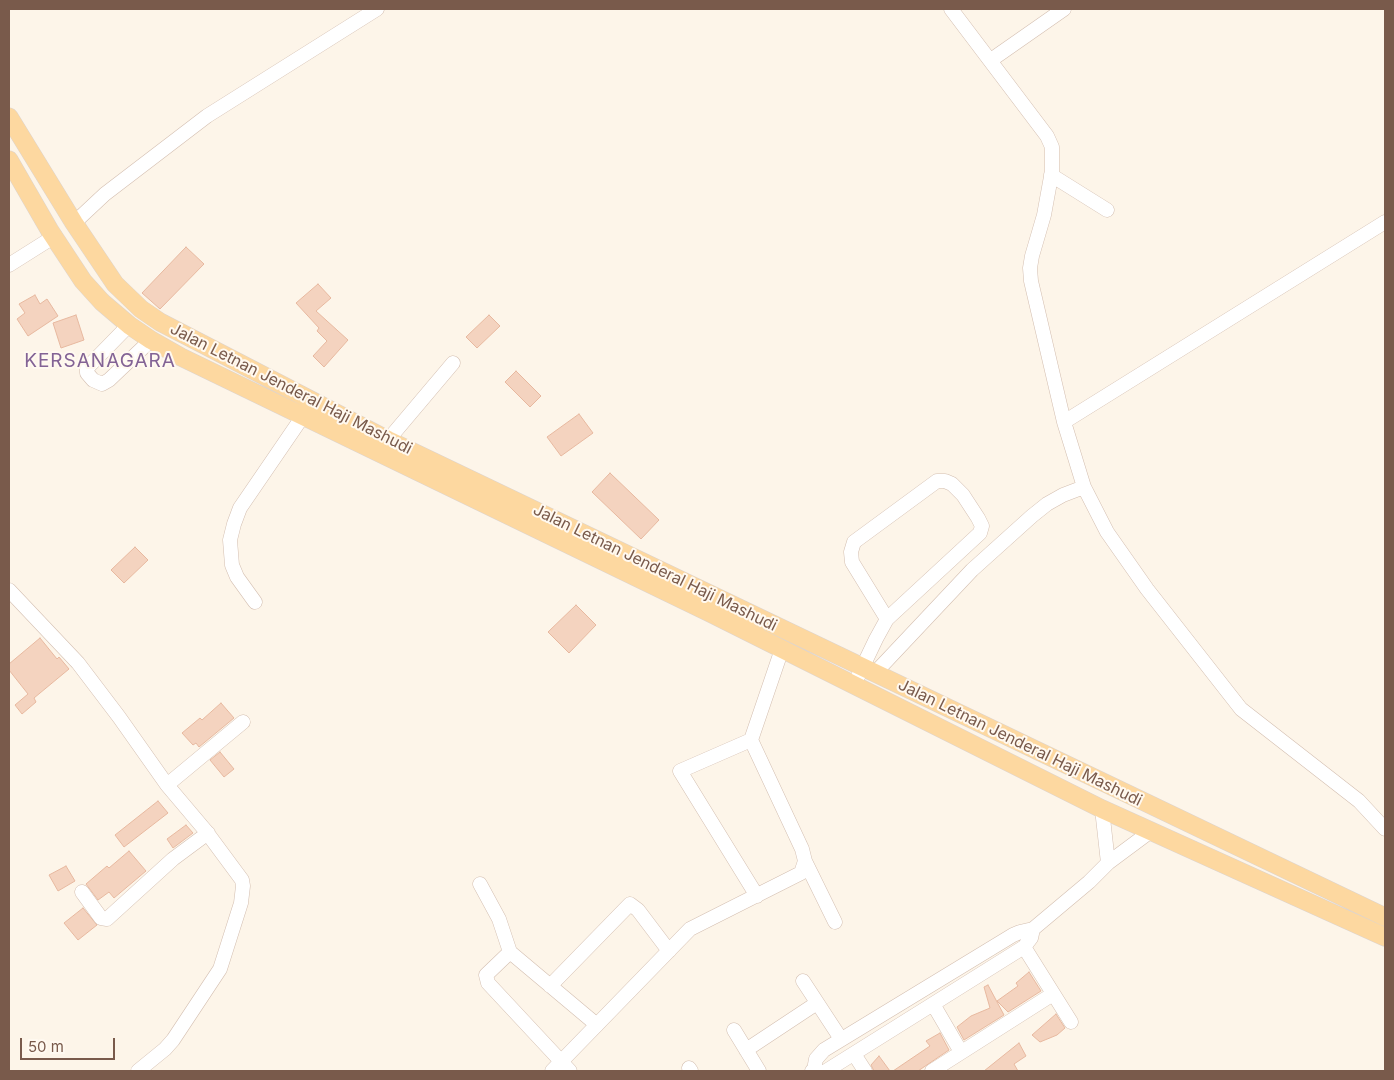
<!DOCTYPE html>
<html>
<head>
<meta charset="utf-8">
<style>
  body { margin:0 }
  #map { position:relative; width:1394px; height:1080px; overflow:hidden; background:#fdf5e9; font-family:Inter,sans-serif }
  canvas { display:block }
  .frame { position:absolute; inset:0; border:10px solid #795a4b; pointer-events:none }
  .scale { position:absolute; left:20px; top:1038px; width:95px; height:22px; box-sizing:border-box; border:2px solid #795a4b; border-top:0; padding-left:6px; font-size:15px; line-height:18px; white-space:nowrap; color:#795a4b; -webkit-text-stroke:4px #fff9f0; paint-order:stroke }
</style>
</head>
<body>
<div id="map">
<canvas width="1394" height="1080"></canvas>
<div class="frame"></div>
<div class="scale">50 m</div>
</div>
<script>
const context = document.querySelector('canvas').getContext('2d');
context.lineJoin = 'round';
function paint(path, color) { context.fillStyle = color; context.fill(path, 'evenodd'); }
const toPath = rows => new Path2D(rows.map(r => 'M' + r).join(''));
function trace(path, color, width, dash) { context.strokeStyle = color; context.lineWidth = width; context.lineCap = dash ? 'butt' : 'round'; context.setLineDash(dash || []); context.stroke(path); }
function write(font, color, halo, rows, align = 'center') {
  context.font = font + ' Inter,sans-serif'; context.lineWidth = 4; context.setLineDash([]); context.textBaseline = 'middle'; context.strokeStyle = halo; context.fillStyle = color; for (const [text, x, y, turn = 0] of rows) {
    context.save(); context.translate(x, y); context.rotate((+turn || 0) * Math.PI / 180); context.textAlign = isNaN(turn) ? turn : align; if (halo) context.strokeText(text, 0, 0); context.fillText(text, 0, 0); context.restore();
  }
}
const building = toPath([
  [186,247,204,264,160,309,142,293,186,247],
  [318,284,331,298,316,311,348,340,324,367,313,356,327,341,317,331,319,328,296,303,318,284],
  [35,295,40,304,47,299,58,316,28,336,17,319,25,313,19,304,35,295],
  [76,315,84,340,61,348,53,323,76,315],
  [489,315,500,326,477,348,466,337,489,315],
  [516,371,541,396,530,407,505,382,516,371],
  [579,414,593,433,561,456,547,437,579,414],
  [610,473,659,520,641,539,592,492,610,473],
  [135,547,148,560,124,583,111,570,135,547],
  [576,605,596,625,569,653,548,632,576,605],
  [40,638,57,659,59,657,69,669,34,698,36,702,22,714,15,705,28,694,9,670,9,664,40,638],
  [221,703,234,718,199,747,196,743,193,745,182,733,200,718,202,720,221,703],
  [220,752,234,769,224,777,210,760,220,752],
  [158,801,168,813,124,847,115,835,158,801],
  [186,825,193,833,173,848,167,839,186,825],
  [129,851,146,871,114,898,109,892,98,900,86,884,107,866,109,868,129,851],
  [66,866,75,881,58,891,49,875,66,866],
  [83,908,97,925,78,940,64,923,83,908],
  [1029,972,1041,991,1008,1012,997,1001,1018,986,1016,983,1029,972],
  [988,985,1004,1015,964,1040,957,1027,971,1016,990,1008,984,987,988,985],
  [1056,1014,1065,1028,1057,1035,1040,1042,1032,1035,1056,1014],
  [940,1033,949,1050,918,1071,893,1071,930,1046,926,1041,940,1033],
  [1019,1043,1026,1056,1014,1064,1018,1071,984,1071,1019,1043],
  [879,1056,890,1071,874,1071,871,1065,879,1056]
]);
paint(building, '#f4d3bf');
trace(building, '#e7b89f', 1);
const minor = toPath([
  [951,9,1047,136,1052,147,1052,171,1044,215,1032,256,1030,268,1031,281,1064,422,1084,487,1107,532,1147,589,1241,709,1359,801,1385,829],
  [991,60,1064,9],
  [1051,175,1107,210],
  [74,223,105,194,207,116,377,9],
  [9,265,55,236],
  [129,325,87,368,87,373,93,380,102,384,109,380,151,340],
  [1064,422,1385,222],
  [388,440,453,363],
  [9,590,78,663,119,717,167,785,205,830,242,880,243,886,241,903,220,969,173,1040,165,1049,138,1071],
  [255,602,237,577,232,565,230,540,234,524,240,508,303,416],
  [875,673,972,570,1032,516,1047,504,1063,495,1084,487],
  [854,685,876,639,887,619,980,533,982,526,978,518,963,495,952,484,945,481,937,481,854,542,851,552,852,562,887,619],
  [751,740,680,771,757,896],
  [167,785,243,722],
  [1102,809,1108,863],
  [805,861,835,922],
  [480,884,499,919,510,952,597,1025],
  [82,892,101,918,107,919,173,859,208,833],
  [1024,947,1071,1022],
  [510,952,486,975,488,983,570,1071],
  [803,981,841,1039],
  [550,986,630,904,638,910,669,951],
  [933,1004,961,1052],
  [734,1030,759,1071],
  [746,1050,817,1003],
  [854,1054,865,1071],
  [689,1068,691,1071],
  [552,1071,690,929,801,873,805,861,802,849,751,740,782,649],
  [812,1071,814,1070,816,1059,824,1050,1013,935,1020,932,1033,929,1089,882,1108,863,1151,831],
  [826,1071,1024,947,1031,938,1033,929],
  [932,1071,1053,994]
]);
const major = toPath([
  [9,117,74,223,115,284,141,309,160,322,388,440,1385,917],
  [9,160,50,231,83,281,102,302,129,325,151,340,181,357,710,613,1102,809,1385,937]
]);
trace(minor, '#d3beb0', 15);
trace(major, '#dcd4d0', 19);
trace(minor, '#fff', 14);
trace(major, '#fdd8a0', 18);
write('16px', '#795a4b', '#fff9f0', [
  ["Jalan Letnan Jenderal Haji Mashudi",291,389,27],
  ["Jalan Letnan Jenderal Haji Mashudi",655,568,26],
  ["Jalan Letnan Jenderal Haji Mashudi",1020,743,26]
]);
context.letterSpacing = '1px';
write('19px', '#836395', '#fff9f0', [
  ["KERSANAGARA",100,361]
]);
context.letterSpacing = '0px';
</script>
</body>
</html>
